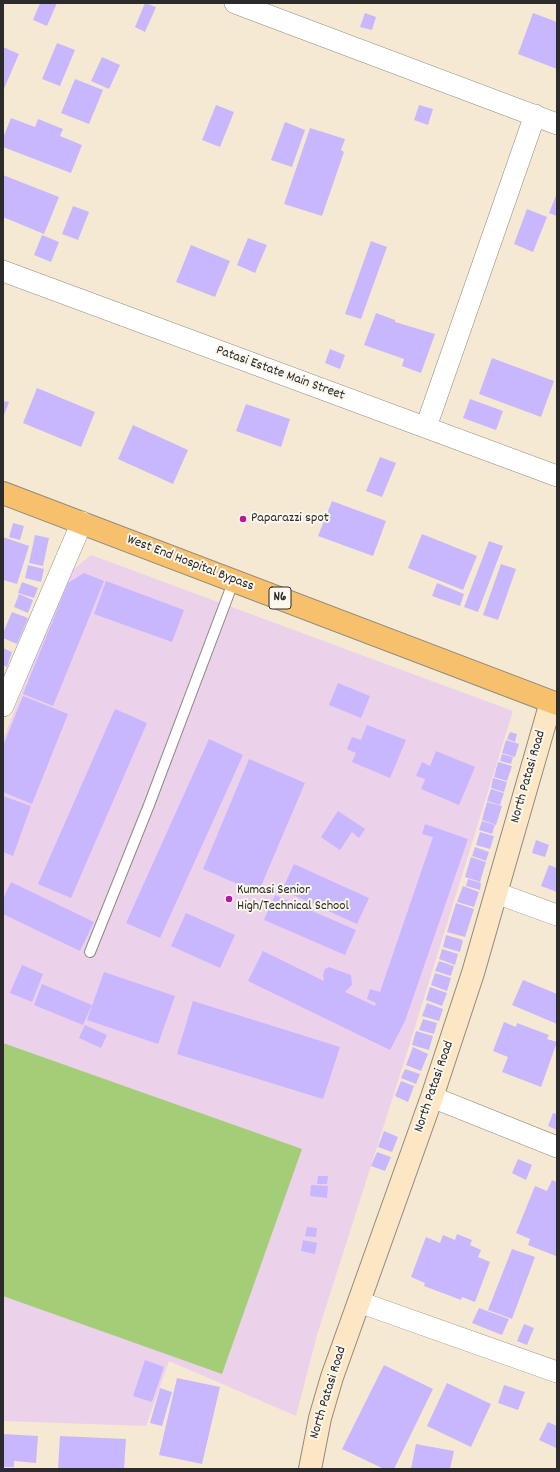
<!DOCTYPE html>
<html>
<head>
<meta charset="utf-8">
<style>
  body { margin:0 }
  #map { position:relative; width:560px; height:1472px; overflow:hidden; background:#f6e9d3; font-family:Dekko,sans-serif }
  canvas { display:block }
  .frame { position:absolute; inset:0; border:4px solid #2b2b2b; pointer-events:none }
</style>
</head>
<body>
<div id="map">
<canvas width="560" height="1472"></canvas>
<div class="frame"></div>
</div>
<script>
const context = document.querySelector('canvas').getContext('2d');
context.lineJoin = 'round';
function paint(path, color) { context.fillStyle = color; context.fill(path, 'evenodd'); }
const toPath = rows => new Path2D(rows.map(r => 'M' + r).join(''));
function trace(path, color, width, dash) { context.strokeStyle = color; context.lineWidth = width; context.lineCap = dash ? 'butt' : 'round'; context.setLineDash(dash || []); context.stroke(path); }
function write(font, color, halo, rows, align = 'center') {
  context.font = font + ' Dekko,sans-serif'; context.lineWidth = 4; context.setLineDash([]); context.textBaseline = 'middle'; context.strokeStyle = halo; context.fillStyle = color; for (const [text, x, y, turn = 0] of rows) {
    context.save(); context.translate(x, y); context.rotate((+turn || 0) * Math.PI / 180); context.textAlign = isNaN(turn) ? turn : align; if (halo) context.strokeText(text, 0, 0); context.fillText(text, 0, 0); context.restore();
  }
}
paint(toPath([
  [91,555,513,711,405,1059,317,1335,296,1416,169,1361,146,1426,3,1421,3,740,68,574]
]), '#ecd1eb');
paint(toPath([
  [3,1043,302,1149,222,1374,3,1296]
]), '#a4cd78');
paint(toPath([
  [40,3,57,3,47,26,33,20],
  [145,3,156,7,145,32,135,27],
  [365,13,376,17,372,30,360,27],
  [533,13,557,22,557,69,518,54],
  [57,43,75,50,60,86,42,79],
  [3,47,19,54,3,91],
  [102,57,120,65,109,89,91,81],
  [75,79,103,90,89,124,61,113],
  [216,105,234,112,220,147,202,140],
  [419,105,433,109,428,125,414,120],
  [11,118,35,127,38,119,63,129,60,136,82,145,71,173,3,147,3,138],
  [285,122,305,130,292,167,271,160],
  [310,128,345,139,341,150,344,152,322,216,284,204],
  [3,175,59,197,44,234,3,217],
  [557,193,557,216,549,213],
  [73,206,89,212,78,240,62,234],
  [527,209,547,217,533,252,514,244],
  [42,235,59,242,51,262,34,255],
  [248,238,267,245,255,273,237,265],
  [371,241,387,247,361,319,345,314],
  [191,245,230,261,215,297,176,282],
  [376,313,395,320,395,322,435,334,421,373,402,366,404,359,364,345],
  [330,349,345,355,340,369,325,363],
  [492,358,554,381,541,417,479,394],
  [37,388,95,412,81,447,23,423],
  [470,399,503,411,496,430,463,418],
  [3,401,9,402,4,415,3,415],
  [246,404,290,419,281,447,236,431],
  [133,425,188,450,173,484,118,459],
  [380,457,396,463,382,497,366,491],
  [332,501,386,521,373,556,318,536],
  [13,523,24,526,20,540,9,537],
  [422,534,477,556,463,590,408,568],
  [35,535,49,538,43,566,29,563],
  [3,537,29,546,17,584,3,580],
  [489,541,503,546,478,612,464,607],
  [501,564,516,569,498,620,483,615],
  [28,565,44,569,41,582,25,578],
  [84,573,104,581,53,706,23,694,68,583],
  [106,581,184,610,172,642,94,614],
  [22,582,38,588,34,598,18,593],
  [437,583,464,594,460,606,432,596],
  [19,594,33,600,28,613,14,607],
  [12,612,28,618,17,644,3,638,3,633],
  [3,648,12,652,7,667,3,665],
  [338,683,370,696,361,718,329,705],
  [23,696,68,714,32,804,3,792,3,746],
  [115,709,147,723,71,898,38,884],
  [367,725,406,740,390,778,352,762,356,753,347,749,352,737,361,740],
  [510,732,517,734,515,742,507,739],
  [209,739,243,755,160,938,126,923],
  [506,740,519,744,515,757,502,753],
  [436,751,475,767,459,805,421,789,425,779,416,776,422,762,430,766],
  [502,754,513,757,511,764,500,761],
  [249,759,305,783,258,893,203,869],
  [498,762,512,766,507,781,494,777],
  [493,778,507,782,504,792,491,788],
  [491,789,504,793,500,805,487,801],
  [3,796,31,806,13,856,3,852],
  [487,802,502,806,496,825,482,820,484,812,494,815,484,812],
  [338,811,365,829,359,838,352,832,340,850,321,837],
  [482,821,495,825,492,834,479,830],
  [425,824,468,839,405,1021,390,1050,248,981,263,951,324,981,323,975,325,969,329,967,351,975,352,985,345,992,375,1006,376,1003,367,999,370,989,380,992,433,837,422,834],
  [480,832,494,836,490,849,476,845],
  [536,840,549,845,545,857,532,853],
  [475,847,489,852,486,861,472,856],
  [471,857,486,862,480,882,465,877],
  [294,864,369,898,357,924,282,890],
  [549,865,557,868,557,892,541,886],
  [468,879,481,883,480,890,466,886],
  [11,882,94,922,80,951,3,914,3,899],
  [463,886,479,892,474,907,457,902],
  [275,895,356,930,345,955,264,920],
  [456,903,474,909,465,937,447,932],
  [186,913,235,935,220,968,171,946],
  [446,935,463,940,460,952,443,947],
  [442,949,458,954,455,965,439,959],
  [439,961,454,966,451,976,435,971],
  [22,965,43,974,32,1002,10,993],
  [104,972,175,996,158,1044,87,1020],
  [435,973,451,978,447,991,431,985],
  [523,980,557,994,557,1024,512,1005],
  [42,984,92,1005,83,1025,34,1005],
  [430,987,447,993,442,1006,426,1000],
  [193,1001,340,1047,323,1099,177,1054],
  [427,1003,443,1009,439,1021,422,1016],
  [423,1019,437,1023,434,1034,419,1030],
  [504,1022,516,1027,517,1023,549,1035,547,1039,557,1042,541,1087,502,1072,508,1057,493,1051],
  [85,1025,107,1035,101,1048,79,1038],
  [416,1031,433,1036,429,1050,412,1045],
  [413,1047,428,1054,421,1071,406,1065],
  [405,1069,420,1074,416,1084,401,1078],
  [401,1081,414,1086,408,1102,395,1096],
  [553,1113,557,1114,557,1130,548,1126],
  [384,1131,398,1137,392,1152,378,1147],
  [377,1152,391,1157,385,1171,371,1166],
  [518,1159,532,1165,526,1180,512,1173],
  [318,1176,328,1176,327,1184,317,1184],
  [552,1180,557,1182,556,1256,528,1245,530,1239,516,1233,535,1186,547,1191],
  [311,1185,328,1186,327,1198,310,1196],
  [307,1227,317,1228,316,1237,305,1236],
  [457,1234,472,1240,470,1245,481,1250,478,1257,490,1262,475,1302,462,1297,461,1300,424,1286,425,1283,411,1277,426,1237,440,1243,443,1235,455,1240],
  [303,1240,317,1243,315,1254,301,1251],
  [512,1249,535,1257,512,1319,488,1310],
  [479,1308,509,1319,502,1335,472,1323],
  [524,1324,534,1328,527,1345,517,1341],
  [145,1360,164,1367,152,1402,133,1396],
  [384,1365,433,1389,394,1469,384,1469,342,1449],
  [177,1378,220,1387,202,1464,159,1455],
  [447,1383,491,1404,471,1447,427,1426],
  [504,1385,525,1392,518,1410,498,1403],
  [160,1388,172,1392,162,1426,150,1423],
  [548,1422,557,1426,556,1448,539,1440],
  [3,1434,38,1436,36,1463,14,1461,14,1467,3,1467],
  [60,1436,126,1439,124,1469,58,1469],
  [416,1444,454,1451,450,1469,411,1469]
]), '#c8b7fe');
const lane = toPath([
  [90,952,149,805,234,580]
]);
const street = toPath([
  [235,3,557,124],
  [3,271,557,476],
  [426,427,535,115],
  [3,706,82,522],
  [496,893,557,915],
  [432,1097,557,1147],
  [359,1302,557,1372]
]);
const secondary = toPath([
  [310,1469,320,1418,332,1377,432,1097,473,973,551,702]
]);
const highway = toPath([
  [3,493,557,704]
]);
trace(lane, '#908a7f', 12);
trace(street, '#908a7f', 22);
trace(secondary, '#908a7f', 24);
trace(highway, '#908a7f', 24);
trace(lane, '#fff', 10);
trace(street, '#fff', 21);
trace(secondary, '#fce6c4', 22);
trace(highway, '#f7c06c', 22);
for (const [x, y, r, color] of [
  [243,519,4,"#b5179e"],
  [229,899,4,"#b5179e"]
]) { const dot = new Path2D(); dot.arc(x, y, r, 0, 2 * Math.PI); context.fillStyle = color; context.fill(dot); trace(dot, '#fbf7ec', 1.5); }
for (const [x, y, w] of [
  [280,598,22]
]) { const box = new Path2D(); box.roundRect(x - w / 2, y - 11, w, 22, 3); context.fillStyle = '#fbf7ec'; context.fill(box); trace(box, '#2b2b2b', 1); }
write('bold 13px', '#2b2b2b', null, [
  ["N6",280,598]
]);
write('14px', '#2b2b2b', '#fbf7ec', [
  ["Patasi Estate Main Street",280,374,20],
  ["West End Hospital Bypass",190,564,21],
  ["North Patasi Road",529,777,-74],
  ["North Patasi Road",435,1087,-71],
  ["North Patasi Road",329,1393,-73]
]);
write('14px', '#2b2b2b', '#fbf7ec', [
  ["Paparazzi spot",251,519],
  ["Kumasi Senior",237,891],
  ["High/Technical School",237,907]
], 'left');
</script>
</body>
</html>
